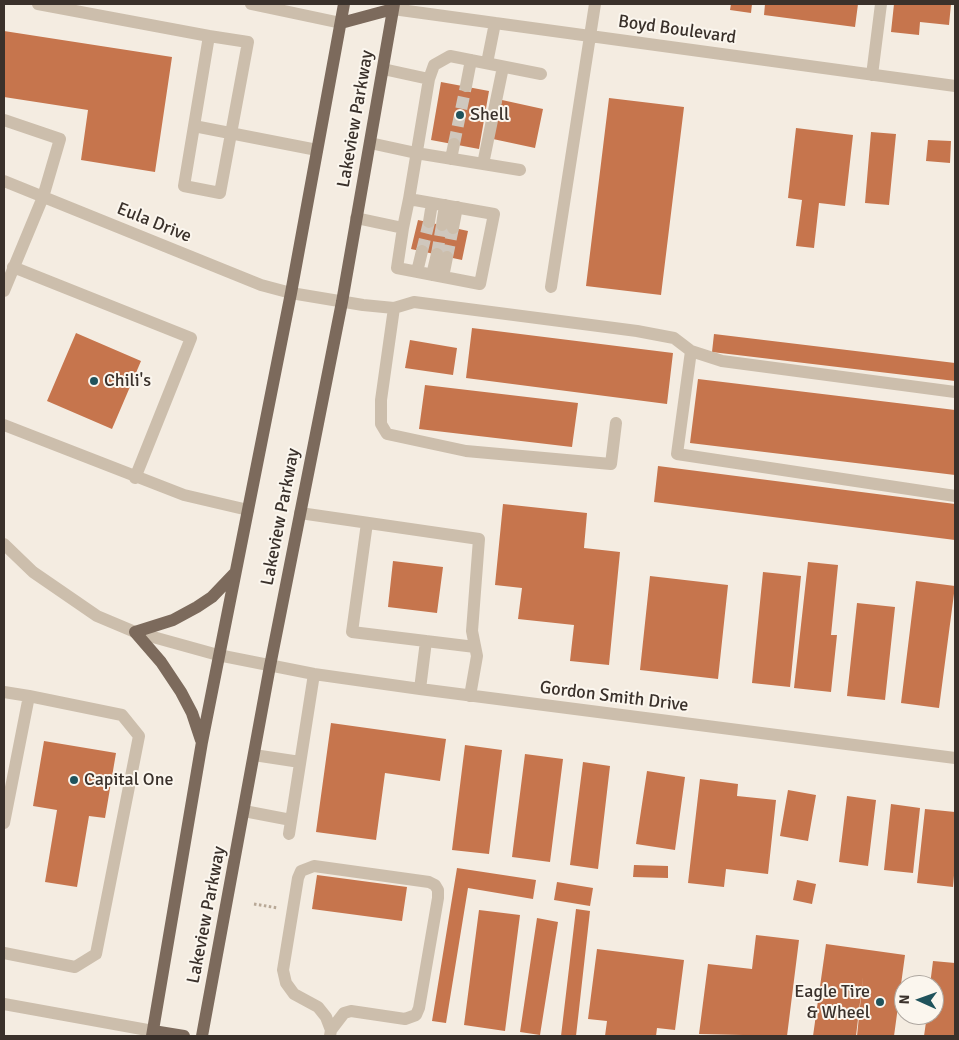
<!DOCTYPE html>
<html>
<head>
<meta charset="utf-8">
<style>
  body { margin:0 }
  #map { position:relative; width:959px; height:1040px; overflow:hidden; background:#f4ece1; font-family:Signika,sans-serif }
  canvas { display:block }
  .frame { position:absolute; inset:0; border:5px solid #3a312b; pointer-events:none }
  .north { position:absolute; left:894px; top:975px; width:50px; height:50px; box-sizing:border-box; background:#fbf6ee; border:1px solid #aea7a0; border-radius:50%; rotate:272deg; font-size:14px; font-weight:700; line-height:20px; text-align:center; color:#3a312b }
  .north::after { content:''; display:block; margin:auto; width:18px; height:22px; background:#20535c; clip-path:polygon(50% 0,100% 100%,50% 72%,0 100%) }
</style>
</head>
<body>
<div id="map">
<canvas width="959" height="1040"></canvas>
<div class="frame"></div>
<div class="north">N</div>
</div>
<script>
const context = document.querySelector('canvas').getContext('2d');
context.lineJoin = 'round';
function paint(path, color) { context.fillStyle = color; context.fill(path, 'evenodd'); }
const toPath = rows => new Path2D(rows.map(r => 'M' + r).join(''));
function trace(path, color, width, dash) { context.strokeStyle = color; context.lineWidth = width; context.lineCap = dash ? 'butt' : 'round'; context.setLineDash(dash || []); context.stroke(path); }
function write(font, color, halo, rows, align = 'center') {
  context.font = font + ' Signika,sans-serif'; context.lineWidth = 4; context.setLineDash([]); context.textBaseline = 'middle'; context.strokeStyle = halo; context.fillStyle = color; for (const [text, x, y, turn = 0] of rows) {
    context.save(); context.translate(x, y); context.rotate((+turn || 0) * Math.PI / 180); context.textAlign = isNaN(turn) ? turn : align; if (halo) context.strokeText(text, 0, 0); context.fillText(text, 0, 0); context.restore();
  }
}
paint(toPath([
  [731,4,752,4,751,13,730,10],
  [765,4,858,4,855,27,764,15],
  [894,4,951,4,949,25,920,22,919,35,891,32],
  [4,31,172,57,155,172,81,160,88,110,4,97],
  [441,82,489,91,479,149,431,140],
  [609,98,684,107,661,295,586,286],
  [502,100,543,109,535,148,493,139],
  [796,128,853,135,845,206,819,203,814,248,796,246,802,200,788,198],
  [871,132,896,134,889,205,865,203],
  [928,140,951,141,950,163,926,161],
  [418,220,468,231,462,260,411,249],
  [472,328,673,353,667,404,466,378],
  [76,333,141,361,112,429,47,401],
  [714,334,955,363,955,381,712,352],
  [410,340,457,348,453,375,405,368],
  [698,379,955,410,955,475,690,443],
  [425,385,578,403,572,447,419,429],
  [658,466,955,504,955,540,654,502],
  [503,504,587,513,584,548,620,552,609,665,570,661,574,625,518,619,522,588,495,585],
  [393,561,443,567,437,613,388,607],
  [808,562,838,565,831,635,837,635,831,692,794,688],
  [763,572,801,576,790,687,752,683],
  [650,576,728,585,718,679,640,670],
  [916,581,955,586,939,708,901,703],
  [857,603,895,607,885,700,847,696],
  [331,723,446,739,440,781,385,773,376,840,316,832],
  [44,741,116,753,105,818,89,816,77,887,45,882,57,810,33,806],
  [465,745,502,750,489,854,452,850],
  [525,754,563,759,550,862,512,857],
  [583,762,610,766,598,869,570,865],
  [647,771,685,777,675,850,636,844],
  [700,779,738,784,737,796,776,800,768,874,726,869,724,887,688,883],
  [788,790,816,795,808,841,780,836],
  [847,796,876,800,868,866,839,862],
  [891,804,920,808,913,873,884,870],
  [925,809,955,812,955,864,953,887,917,883],
  [634,865,668,866,668,878,633,877],
  [457,868,536,880,533,899,468,888,446,1023,432,1021],
  [317,875,407,887,402,921,312,909],
  [797,880,816,884,812,904,793,900],
  [557,882,593,888,590,906,554,900],
  [576,909,590,911,576,1036,561,1036],
  [479,910,520,915,505,1031,464,1025],
  [537,918,558,922,540,1035,520,1032],
  [756,935,799,940,787,1036,699,1034,708,964,752,969],
  [826,944,905,955,894,1036,857,1036,863,977,856,1036,813,1036],
  [597,949,684,960,675,1030,657,1028,656,1036,605,1036,607,1021,588,1019],
  [933,961,955,963,955,1036,924,1036,927,1015,934,1015,934,985,930,985]
]), '#c6754d');
trace(toPath([
  [454,144,466,86],
  [422,251,429,222],
  [437,254,442,225],
  [447,257,453,228]
]), '#cfc7bd', 12, [12, 6]);
trace(toPath([
  [254,904,278,908]
]), '#b8a896', 3, [2.5, 2.5]);
trace(toPath([
  [38,4,209,36,194,126,317,150],
  [251,4,341,23],
  [393,9,955,86],
  [487,63,495,23],
  [383,69,429,79,409,199],
  [872,75,881,4],
  [429,79,434,65,450,56,541,74],
  [466,86,471,60],
  [4,120,60,139,43,197,4,291],
  [194,126,184,186,220,193,248,42,209,36],
  [370,143,416,153,520,170],
  [451,159,454,144],
  [483,164,503,67],
  [4,181,261,285,291,293,363,305,394,308,414,302,637,331,674,338,691,351,722,361,955,392],
  [356,218,403,228,409,199,494,214,480,284,397,268,403,228],
  [429,222,432,203],
  [442,225,445,205],
  [453,228,457,207],
  [13,267,191,338,135,478],
  [417,272,422,251],
  [432,275,437,254],
  [443,277,447,257],
  [551,287,595,4],
  [394,308,381,400,381,424,387,434,466,451,611,464,616,423],
  [691,351,677,454,955,496],
  [4,425,184,495,248,510],
  [300,513,479,539,472,631,477,656,470,696],
  [367,523,352,632,475,647],
  [4,544,33,572,97,616,135,632,218,655,314,674,420,689,955,758],
  [420,689,426,641],
  [4,692,29,696],
  [254,755,300,762],
  [244,811,291,820],
  [4,823,29,696,122,715,139,736,96,954,75,967,4,953],
  [289,834,314,674],
  [4,1004,153,1031],
  [330,1036,331,1030,344,1013,351,1011,405,1019,416,1015,419,1008,438,898,438,890,435,885,429,882,314,866,301,871,298,878,283,970,286,983,294,994,318,1007,326,1017,331,1030]
]), '#ccbeac', 12);
trace(toPath([
  [341,23,393,9],
  [201,740,192,713,181,692,161,662,135,632,173,620,197,607,212,597,234,574],
  [153,1031,184,1036],
  [152,1036,202,742,291,293,344,4],
  [202,1036,270,666,342,302,394,4]
]), '#7c6a5c', 12);
for (const [x, y, r, color] of [
  [460,115,5,"#20535c"],
  [94,381,5,"#20535c"],
  [74,780,5,"#20535c"],
  [880,1002,5,"#20535c"]
]) { const dot = new Path2D(); dot.arc(x, y, r, 0, 2 * Math.PI); context.fillStyle = color; context.fill(dot); trace(dot, '#fbf6ee', 2); }
write('18px', '#3a312b', '#fbf6ee', [
  ["Boyd Boulevard",677,30,8],
  ["Lakeview Parkway",356,119,-80],
  ["Eula Drive",154,223,22],
  ["Lakeview Parkway",281,517,-79],
  ["Gordon Smith Drive",614,697,7],
  ["Lakeview Parkway",207,915,-79]
]);
write('18px', '#3a312b', '#fbf6ee', [
  ["Shell",470,115],
  ["Chili's",104,381],
  ["Capital One",84,780],
  ["Eagle Tire",870,992,"right"],
  ["& Wheel",870,1013,"right"]
], 'left');
</script>
</body>
</html>
